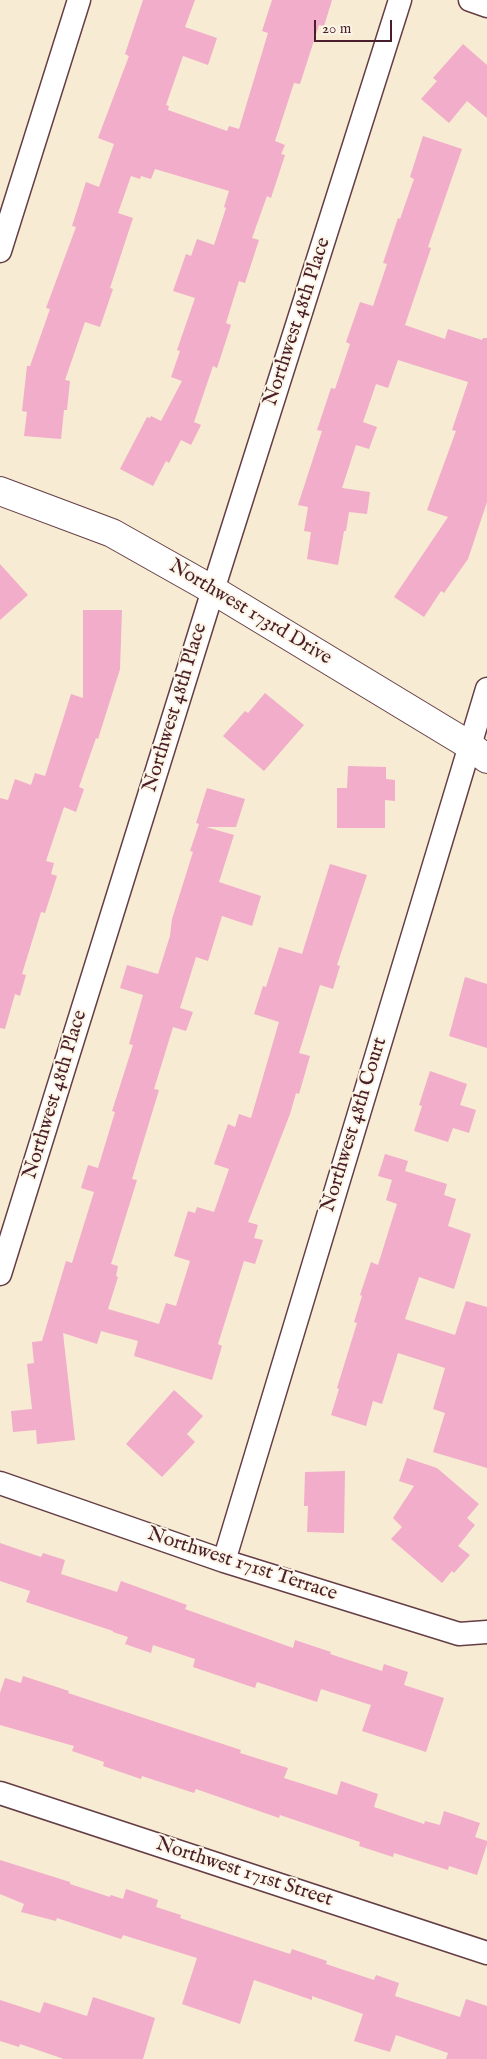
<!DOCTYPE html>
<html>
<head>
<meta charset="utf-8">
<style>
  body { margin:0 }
  #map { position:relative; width:487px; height:2059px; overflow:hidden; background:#f7ebd3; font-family:"IM FELL English",serif }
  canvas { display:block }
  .scale { position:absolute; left:314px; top:20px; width:78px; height:22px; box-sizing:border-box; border:2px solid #4a1f2b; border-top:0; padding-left:6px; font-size:15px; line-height:18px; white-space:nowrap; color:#4a1f2b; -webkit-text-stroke:4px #fcf5e5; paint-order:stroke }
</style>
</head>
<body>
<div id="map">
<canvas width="487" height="2059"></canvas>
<div class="scale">20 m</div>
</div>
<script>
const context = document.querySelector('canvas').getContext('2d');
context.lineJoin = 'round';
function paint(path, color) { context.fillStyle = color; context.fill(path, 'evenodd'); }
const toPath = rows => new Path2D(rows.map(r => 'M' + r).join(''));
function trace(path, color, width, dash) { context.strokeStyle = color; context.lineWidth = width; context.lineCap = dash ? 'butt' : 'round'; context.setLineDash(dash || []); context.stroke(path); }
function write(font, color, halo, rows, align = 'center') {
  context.font = font + ' "IM FELL English",serif'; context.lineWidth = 4; context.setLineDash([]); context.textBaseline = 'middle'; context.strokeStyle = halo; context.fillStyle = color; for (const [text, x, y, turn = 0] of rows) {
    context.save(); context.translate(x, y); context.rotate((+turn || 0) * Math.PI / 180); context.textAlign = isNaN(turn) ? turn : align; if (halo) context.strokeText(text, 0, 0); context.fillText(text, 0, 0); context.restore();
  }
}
paint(toPath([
  [143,0,195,0,185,27,217,38,208,65,183,56,166,105,169,106,168,110,227,131,229,126,239,129,268,33,262,31,272,0,332,0,324,26,319,25,300,84,294,83,275,141,285,145,281,154,285,155,271,198,267,196,252,238,259,240,245,283,239,281,226,323,231,325,217,368,213,366,194,422,201,425,191,445,181,440,169,463,166,461,153,486,120,469,147,417,150,418,151,416,161,421,182,381,171,377,180,351,177,350,195,298,173,291,186,254,191,256,197,239,214,245,226,208,224,207,229,191,155,169,151,179,141,176,140,179,131,176,118,213,133,218,110,288,113,289,100,327,85,322,65,380,70,381,67,410,64,410,61,439,24,436,27,412,22,411,27,366,30,366,50,309,46,308,76,227,72,226,86,182,99,187,114,144,98,138,129,56,125,54],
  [463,44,487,65,487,118,467,101,449,123,421,99,437,81,433,78],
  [423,136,462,149,428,247,431,248,405,325,445,339,448,329,482,340,483,338,487,338,487,502,468,559,444,593,441,591,424,617,394,597,448,517,427,510,456,431,452,430,468,382,398,360,388,388,376,384,363,422,377,427,369,449,356,445,342,488,370,492,367,514,349,512,346,531,344,531,338,565,307,559,311,532,304,531,308,507,298,505,322,431,317,430,331,388,335,389,350,344,346,342,360,302,373,306,387,264,383,263,398,218,400,219,414,179,410,177],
  [0,564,28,595,0,620],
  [83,610,122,610,120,669,98,739,96,738,79,787,84,789,76,812,64,807,46,861,54,863,51,874,57,876,45,913,41,912,22,974,26,975,20,996,15,994,5,1029,0,1028,0,798,8,800,15,779,31,785,35,773,45,776,71,694,83,698],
  [265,693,304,725,264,771,223,736,245,711,248,713],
  [348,766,386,767,386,779,395,780,395,801,385,800,385,828,337,828,337,788,347,788],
  [207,788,245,799,236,827,206,827,234,835,219,882,261,896,252,926,222,916,208,961,196,957,180,1008,193,1012,186,1031,173,1027,154,1089,159,1090,132,1179,137,1180,111,1264,118,1266,116,1276,118,1277,108,1309,159,1324,166,1303,176,1306,190,1261,174,1256,188,1211,195,1213,197,1207,214,1212,229,1169,214,1164,228,1124,235,1127,239,1114,251,1118,279,1022,254,1014,263,986,266,987,279,947,302,954,330,864,367,875,337,965,340,966,333,989,320,985,299,1053,310,1056,299,1094,296,1093,290,1114,248,1222,258,1225,254,1238,263,1240,255,1264,244,1261,218,1344,222,1346,212,1380,134,1356,138,1341,101,1331,97,1344,63,1333,75,1440,37,1444,36,1430,13,1432,11,1411,32,1409,27,1364,34,1363,32,1342,42,1341,66,1261,72,1263,94,1192,81,1188,88,1165,98,1168,115,1112,112,1111,133,1045,129,1044,143,995,120,988,127,965,158,974,170,936,172,919,193,852,190,851,199,824,196,823],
  [465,977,487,984,487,1048,449,1036],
  [430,1071,467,1084,460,1105,476,1110,469,1133,453,1128,448,1142,414,1131,422,1106,419,1105],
  [385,1154,408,1161,405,1171,447,1184,444,1195,456,1199,448,1226,471,1234,454,1289,419,1277,405,1319,455,1335,466,1301,487,1307,487,1468,433,1452,445,1413,433,1409,445,1368,398,1353,382,1404,373,1401,366,1426,331,1415,339,1389,337,1388,357,1323,354,1322,362,1296,360,1295,371,1262,378,1265,397,1204,386,1200,392,1180,378,1176],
  [174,1390,203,1416,187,1434,195,1442,162,1477,126,1444],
  [407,1458,437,1468,479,1504,467,1518,475,1525,458,1546,470,1555,454,1573,452,1571,442,1583,391,1539,402,1527,393,1518,414,1486,399,1481],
  [345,1471,344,1533,307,1532,308,1506,304,1506,305,1472],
  [0,1543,41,1557,43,1553,65,1560,61,1574,117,1592,121,1581,187,1605,185,1609,293,1648,295,1640,331,1652,330,1654,382,1671,384,1664,408,1672,404,1685,444,1698,426,1752,362,1731,371,1705,321,1689,317,1702,257,1682,255,1688,193,1667,195,1659,153,1645,151,1653,125,1644,128,1637,113,1632,113,1631,26,1602,30,1591,0,1581],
  [23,1676,69,1691,68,1693,241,1750,240,1753,288,1768,284,1778,337,1795,341,1781,378,1794,374,1807,424,1824,425,1821,440,1825,444,1811,480,1823,475,1837,487,1841,487,1844,477,1875,449,1866,448,1870,394,1853,393,1857,359,1846,360,1842,280,1815,279,1818,196,1789,194,1793,142,1776,141,1779,103,1766,104,1762,72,1751,74,1746,0,1725,0,1693,5,1678,21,1683],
  [0,1860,70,1882,70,1884,110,1897,111,1895,123,1899,126,1889,158,1900,156,1907,181,1915,180,1918,290,1954,292,1949,327,1961,326,1964,374,1980,376,1975,399,1983,395,1996,460,2017,466,1999,487,2006,487,2059,446,2059,448,2053,396,2035,390,2052,354,2041,363,2014,312,1996,312,2000,254,1980,240,2024,182,2004,197,1958,123,1935,121,1939,57,1918,56,1921,21,1912,24,1904,0,1894],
  [93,1997,155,2018,143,2059,64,2059,20,2044,19,2047,0,2041,0,2000,40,2013,44,2002,87,2016]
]), '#f1adc9');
const minor = toPath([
  [470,0,487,6],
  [0,251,79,0],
  [0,1274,213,590,400,0],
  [0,1483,224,1561,459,1634,487,1632],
  [224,1561,487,689],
  [0,1793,487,1953]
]);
const tertiary = toPath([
  [0,491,112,533,213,590,469,745,487,759]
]);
trace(minor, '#643e44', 25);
trace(tertiary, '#643e44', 30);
trace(minor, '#fff', 22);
trace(tertiary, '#fff', 28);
write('20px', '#4a1f2b', '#fcf5e5', [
  ["Northwest 48th Place",298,322,-72],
  ["Northwest 173rd Drive",250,613,31],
  ["Northwest 48th Place",176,708,-73],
  ["Northwest 48th Place",56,1095,-73],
  ["Northwest 48th Court",355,1125,-73],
  ["Northwest 171st Terrace",242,1565,18],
  ["Northwest 171st Street",244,1873,18]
]);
</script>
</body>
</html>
